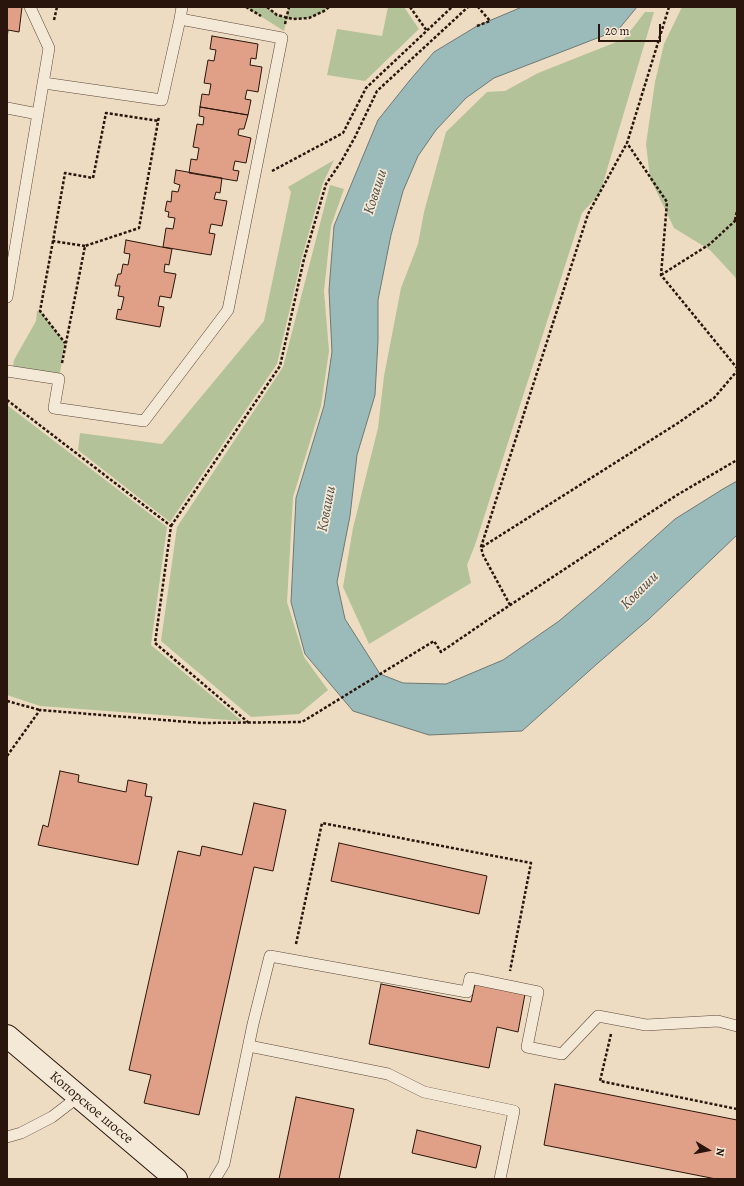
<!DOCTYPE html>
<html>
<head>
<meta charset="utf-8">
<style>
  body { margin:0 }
  #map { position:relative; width:744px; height:1186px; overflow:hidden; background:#eedcc2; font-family:Alegreya,serif }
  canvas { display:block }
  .frame { position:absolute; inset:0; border:8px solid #29150b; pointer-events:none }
  .north { position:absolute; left:688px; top:1130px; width:40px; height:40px; -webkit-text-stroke:3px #f4e8d7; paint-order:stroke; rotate:100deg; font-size:11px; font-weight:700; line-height:16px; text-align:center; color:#29150b }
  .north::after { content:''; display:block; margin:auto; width:14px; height:18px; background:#29150b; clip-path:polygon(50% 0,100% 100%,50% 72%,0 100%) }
  .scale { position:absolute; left:598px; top:24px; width:63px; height:18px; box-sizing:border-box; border:2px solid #29150b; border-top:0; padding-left:5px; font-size:12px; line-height:14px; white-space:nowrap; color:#29150b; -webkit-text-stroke:3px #f4e8d7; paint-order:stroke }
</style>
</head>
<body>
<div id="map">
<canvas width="744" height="1186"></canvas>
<div class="frame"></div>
<div class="north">N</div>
<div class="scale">20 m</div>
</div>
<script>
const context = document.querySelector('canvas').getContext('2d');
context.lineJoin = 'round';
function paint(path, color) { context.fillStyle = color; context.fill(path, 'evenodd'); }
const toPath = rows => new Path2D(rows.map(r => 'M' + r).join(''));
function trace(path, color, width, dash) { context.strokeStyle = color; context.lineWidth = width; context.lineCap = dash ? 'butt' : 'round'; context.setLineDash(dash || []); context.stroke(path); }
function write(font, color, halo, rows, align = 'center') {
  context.font = font + ' Alegreya,serif'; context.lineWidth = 3.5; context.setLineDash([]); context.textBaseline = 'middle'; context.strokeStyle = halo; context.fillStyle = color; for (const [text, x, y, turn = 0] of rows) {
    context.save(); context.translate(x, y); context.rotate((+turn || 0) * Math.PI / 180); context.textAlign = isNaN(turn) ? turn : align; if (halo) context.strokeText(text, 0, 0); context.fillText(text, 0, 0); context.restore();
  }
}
paint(toPath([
  [246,7,267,7,277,15,286,17,289,7,328,7,323,12,309,18,293,19,287,17,284,31],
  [388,7,404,7,419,29,365,81,327,75,337,29,382,36],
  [682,7,737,7,737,282,735,277,710,250,674,228,650,178,646,144,655,82,664,44],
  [645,12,654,12,600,193,582,213,475,545,467,565,471,583,369,644,343,587,353,528,378,428,384,376,401,288,418,244,424,212,446,132,487,92,505,91,538,73,624,39],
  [334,160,323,183,302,257,277,364,170,522,78,450,80,433,162,444,264,321,291,192,288,187],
  [330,185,344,189,331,226,324,291,329,351,321,406,293,497,287,602,304,657,328,690,299,714,251,717,161,641,177,527,283,367],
  [37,311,40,311,65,343,59,379,12,372,14,360,36,321],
  [7,405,167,527,151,645,242,721,40,706,7,695]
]), '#b3c298');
const water = toPath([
  [522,7,637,7,618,30,494,78,466,98,436,130,418,156,403,191,391,235,378,300,378,341,375,395,357,455,350,516,337,582,345,619,380,674,403,683,446,684,503,660,559,621,597,589,675,519,723,489,737,481,737,535,649,619,598,663,522,731,429,735,353,711,305,654,291,602,296,498,324,406,332,352,329,290,334,226,378,120,410,80,434,52,477,26,522,7]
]);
paint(water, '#9bbaba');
trace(water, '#6d7874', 1);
const building = toPath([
  [7,7,22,7,19,32,8,30,7,39,7,7],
  [212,36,258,44,256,59,251,58,250,65,262,67,258,92,247,90,245,99,251,100,248,115,200,107,202,94,209,95,211,84,204,83,208,60,214,61,216,50,210,49,212,36],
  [200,107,248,115,244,129,239,129,238,135,251,138,246,163,235,161,233,170,239,171,237,181,189,173,191,159,197,160,199,148,193,147,197,124,203,125,204,117,199,116,200,107],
  [176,170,222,178,220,193,216,192,214,199,227,201,222,226,211,224,209,233,215,234,211,255,163,247,166,228,173,229,175,218,168,217,169,212,165,211,167,201,171,202,172,191,178,192,180,185,174,183,176,170],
  [126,240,172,249,169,265,165,264,164,272,176,274,171,298,160,296,158,306,164,307,160,327,116,319,118,309,121,310,124,297,118,296,120,286,115,286,118,274,121,274,123,264,128,265,130,254,124,253,126,240],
  [60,771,79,775,78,782,126,792,128,780,147,784,145,796,152,797,138,865,38,845,43,825,48,827,60,771],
  [254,803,286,810,273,871,254,867,199,1115,144,1103,151,1075,129,1070,178,851,200,856,202,846,242,855,254,803],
  [339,843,487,876,479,914,331,881,339,843],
  [381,984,471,1002,475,984,525,994,518,1032,497,1027,489,1068,369,1044,381,984],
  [555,1084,737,1120,737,1179,716,1179,544,1145,555,1084],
  [296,1097,354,1109,339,1179,279,1179,296,1097],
  [417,1130,481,1146,476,1168,412,1153,417,1130]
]);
paint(building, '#e0a087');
trace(building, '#29150b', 1);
const lane = toPath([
  [180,19,182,7],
  [7,108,38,114],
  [7,297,49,48,30,7],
  [7,371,59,379,54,408,144,421,228,310,282,38,180,19,162,100,44,83],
  [249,1046,388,1074,424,1092,514,1111,500,1179],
  [7,1137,21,1133,52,1117,78,1097],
  [215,1179,224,1164,253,1024,270,956,467,992,470,978,538,992,527,1047,562,1054,598,1016,646,1025,718,1021,737,1026]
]);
const secondary = toPath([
  [7,1036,176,1179]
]);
trace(lane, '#5a4739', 12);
trace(secondary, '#29150b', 24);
trace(toPath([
  [246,7,261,16],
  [267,7,277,15,293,19,309,18,324,11,329,7],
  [410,7,427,31],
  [669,7,627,143,667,202,661,275,737,368],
  [54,20,57,7],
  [285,24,289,7],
  [477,26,490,21,478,7],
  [272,171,343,133,366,88,452,7],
  [735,220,737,211],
  [53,241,40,311,65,343],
  [85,246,53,241,65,173,93,178,106,113,159,121],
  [661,275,710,244,737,219],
  [62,363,85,246,139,228,159,116],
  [7,400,171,526,155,643,249,723],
  [171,526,280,366,304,259,326,184,341,162,355,137,377,91,468,7],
  [482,547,678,423,714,398,737,371],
  [510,605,483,555,481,547,588,214,627,143],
  [7,701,40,710],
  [7,756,40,710,201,723,302,722,434,641,441,652,492,617,677,495,737,460],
  [296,944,322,823,531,863,510,971],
  [611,1034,600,1081,737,1109]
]), '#29150b', 2.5, [3, 2]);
trace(lane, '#f4e8d7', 11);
trace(secondary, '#f4e8d7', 22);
write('14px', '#29150b', '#f4e8d7', [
  ["Копорское шоссе",91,1108,40]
]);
write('italic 15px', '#514f48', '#f4e8d7', [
  ["Коваши",376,192,-72],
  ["Коваши",327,509,-79],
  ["Коваши",640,591,-45]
]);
</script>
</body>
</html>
